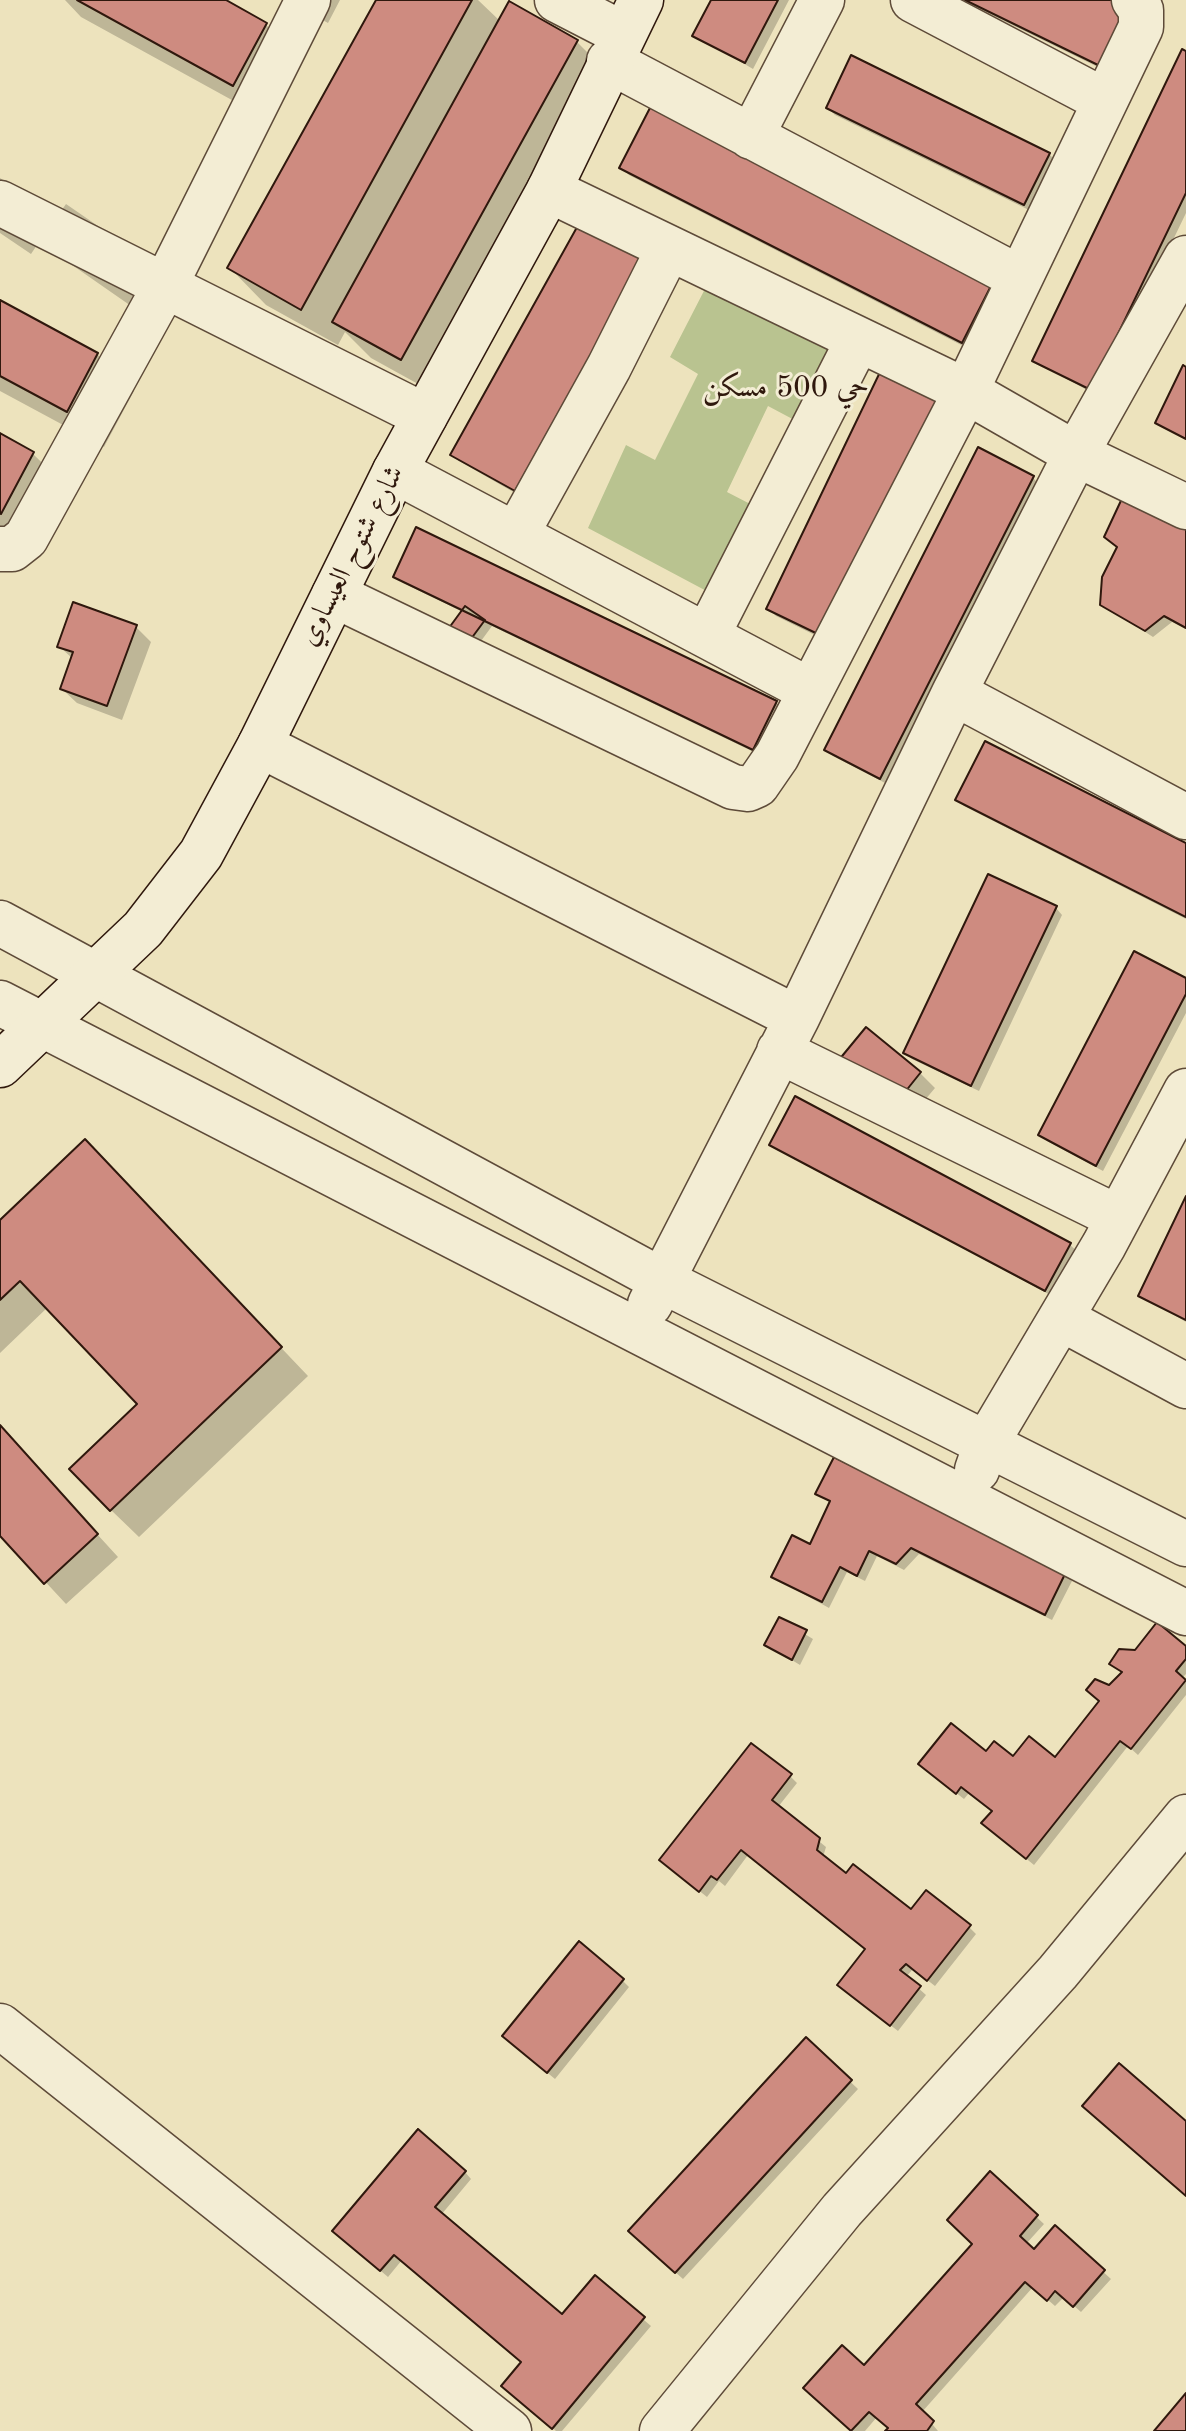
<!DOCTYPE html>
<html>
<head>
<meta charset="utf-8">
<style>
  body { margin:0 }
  canvas { display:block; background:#ede3bd }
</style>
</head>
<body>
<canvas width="1186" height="2431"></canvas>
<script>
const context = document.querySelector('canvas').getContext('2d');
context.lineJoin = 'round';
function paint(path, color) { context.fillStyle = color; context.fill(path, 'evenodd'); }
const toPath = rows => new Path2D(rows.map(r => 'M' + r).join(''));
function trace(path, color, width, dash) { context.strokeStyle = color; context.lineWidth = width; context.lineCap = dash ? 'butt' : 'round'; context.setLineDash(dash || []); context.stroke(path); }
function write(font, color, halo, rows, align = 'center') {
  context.font = font + ' "Old Standard TT",Amiri,serif'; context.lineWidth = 6; context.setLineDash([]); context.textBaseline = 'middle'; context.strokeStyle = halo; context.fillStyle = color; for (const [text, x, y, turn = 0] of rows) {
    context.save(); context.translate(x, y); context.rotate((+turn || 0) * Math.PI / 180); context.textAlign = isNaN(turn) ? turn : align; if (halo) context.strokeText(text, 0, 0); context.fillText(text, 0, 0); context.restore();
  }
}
paint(toPath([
  [707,285,838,351,800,423,768,406,727,492,756,507,714,595,588,528,626,445,655,460,698,374,670,357]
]), '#b9c390');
paint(toPath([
  [65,0,222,0,266,25,303,61,270,121,81,17],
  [287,0,340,0,328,23],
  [378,0,478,0,500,21,577,42,613,78,438,395,371,358,345,332,338,345,266,305,230,268],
  [713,0,789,0,753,69,695,35],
  [961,0,1108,0,1108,72],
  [1186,53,1186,213,1098,396,1034,361],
  [828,108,1049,154,1056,161,1031,211,835,115],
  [622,168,1000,288,969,349,629,175],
  [0,178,57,217,66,204,146,259,144,315,39,242,31,254,0,233],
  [645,258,522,497,459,461,452,454],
  [0,302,97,354,134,391,104,447,0,391],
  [946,404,831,643,776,616,769,609],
  [0,436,33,454,70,490,38,549,0,528],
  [1033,478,1040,485,887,784,833,756,826,749],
  [1186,525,1186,629,1172,622,1153,637,1102,604],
  [396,576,776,702,782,709,760,755,492,626,473,652,463,612,403,583],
  [136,627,151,642,122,720,77,703,62,689,73,659,59,646],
  [957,799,1186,845,1186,919,964,806],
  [1056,908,1062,915,979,1091,912,1059,905,1052],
  [1186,980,1186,1013,1103,1171,1047,1141,1040,1134],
  [920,1073,935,1088,904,1125,866,1094],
  [772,1144,1070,1245,1077,1251,1052,1296],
  [112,1170,308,1376,139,1537,111,1510,140,1404,48,1307,0,1353,0,1223],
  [1186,1201,1186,1322,1140,1295],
  [0,1428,118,1557,66,1604,0,1533],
  [818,1493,1065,1574,1072,1581,1052,1620,919,1554,904,1570,877,1556,865,1581,847,1572,829,1608,773,1577,811,1546,831,1503],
  [780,1619,813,1639,800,1665,767,1645],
  [1186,1648,1186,1674,1182,1678,1186,1682,1186,1695,1138,1755,1128,1746,1034,1865,991,1830,994,1812,969,1793,964,1799,928,1771,986,1753,1014,1759,1055,1760,1109,1687,1124,1674,1112,1663],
  [790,1776,797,1783,778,1807,826,1847,823,1857,847,1876,911,1912,969,1927,976,1934,935,1986,913,1969,906,1977,926,1995,898,2031,847,1992,867,1949,748,1855,725,1886,719,1881,707,1897,668,1866],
  [622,1980,629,1987,555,2079,511,2043],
  [806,2040,858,2089,683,2279,637,2238],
  [465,2172,471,2179,441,2215,563,2317,595,2278,651,2326,562,2431,556,2431,511,2392,524,2363,402,2260,388,2277,342,2238],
  [990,2174,1044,2224,1026,2244,1034,2252,1055,2228,1111,2279,1081,2312,1064,2297,1055,2306,1033,2287,922,2412,938,2431,888,2431,890,2428,877,2417,865,2431,853,2431,813,2395,864,2368,975,2244]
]), '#0003');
const building = toPath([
  [77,0,226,0,267,23,233,86,77,0],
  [376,0,472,0,301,310,227,268,376,0],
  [711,0,778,0,745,63,692,36,711,0],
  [965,0,1112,0,1128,8,1100,66,965,0],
  [509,1,578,40,401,360,332,322,509,1],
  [1182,49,1186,51,1186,193,1091,390,1032,361,1182,49],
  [851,55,1050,153,1024,205,826,108,851,55],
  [652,104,994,280,962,343,619,168,652,104],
  [581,220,646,256,515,491,450,455,581,220],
  [0,300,98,353,67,412,0,376,0,300],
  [1183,365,1186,367,1186,439,1155,423,1183,365],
  [882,368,940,395,824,637,766,609,882,368],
  [0,433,34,452,1,514,0,513,0,433],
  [978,447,1034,476,880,779,824,750,978,447],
  [1125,492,1186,523,1186,628,1164,616,1145,631,1100,605,1102,577,1117,547,1104,537,1125,492],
  [416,527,777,701,753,750,393,577,416,527],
  [73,602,137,625,107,706,60,689,73,652,57,647,73,602],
  [465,606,485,620,465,647,446,632,465,606],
  [985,741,1186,843,1186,917,955,800,985,741],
  [988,874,1057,906,971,1086,903,1053,988,874],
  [1134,951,1186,978,1186,994,1096,1166,1038,1135,1134,951],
  [866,1027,921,1072,889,1112,838,1061,866,1027],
  [795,1096,1071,1243,1045,1291,769,1145,795,1096],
  [85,1139,282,1347,110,1511,69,1469,137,1404,20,1281,0,1300,0,1220,85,1139],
  [1186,1196,1186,1320,1138,1296,1186,1196],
  [0,1425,98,1534,44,1584,0,1536,0,1425],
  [834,1457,1066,1572,1045,1615,911,1548,896,1564,869,1551,857,1576,840,1567,822,1602,771,1577,792,1535,810,1544,830,1501,815,1494,834,1457],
  [779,1617,807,1630,792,1660,764,1645,779,1617],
  [1157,1622,1186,1646,1186,1659,1176,1671,1186,1680,1131,1749,1120,1741,1026,1859,981,1823,992,1811,961,1787,956,1794,918,1764,951,1723,986,1751,994,1741,1013,1756,1029,1736,1055,1757,1099,1701,1086,1690,1095,1679,1109,1685,1122,1672,1109,1664,1119,1649,1135,1650,1157,1622],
  [751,1743,792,1774,772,1800,820,1838,817,1850,846,1873,853,1864,911,1909,926,1890,971,1925,927,1981,906,1964,900,1970,921,1986,890,2026,837,1985,865,1949,741,1850,717,1880,711,1876,699,1892,659,1860,751,1743],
  [579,1941,624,1979,547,2073,502,2036,579,1941],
  [806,2037,852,2080,675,2273,628,2231,806,2037],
  [1119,2063,1186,2121,1186,2196,1082,2106,1119,2063],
  [418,2129,466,2171,435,2207,562,2314,595,2275,645,2317,552,2429,501,2386,521,2362,394,2255,380,2271,332,2231,418,2129],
  [990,2171,1038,2215,1020,2236,1034,2249,1055,2225,1105,2270,1073,2307,1055,2291,1047,2301,1025,2282,916,2404,934,2421,927,2431,885,2431,888,2428,869,2412,851,2431,803,2388,842,2345,864,2365,972,2244,947,2220,990,2171],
  [1186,2393,1186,2431,1154,2431,1186,2393]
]);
paint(building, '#ce8b80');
trace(building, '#2f180d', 2);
const street = toPath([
  [557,0,623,34],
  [913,0,1105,101],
  [609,61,1018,277],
  [751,137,822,0],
  [549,190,966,391,1076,454,1186,507],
  [0,203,425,416],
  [395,471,809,690],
  [517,533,609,367,669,248],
  [0,549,12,549,26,538,165,286,308,0],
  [334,595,733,787,748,789,757,785,777,756,966,391,1141,27,1141,10,1134,0],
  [708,634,857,342],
  [954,693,1186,817],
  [260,745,797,1018],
  [0,923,661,1280,1186,1544],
  [0,1003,1186,1613],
  [779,1051,1117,1217],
  [650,1304,797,1018,954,693,1076,454,1186,258],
  [1062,1319,1186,1386],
  [977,1470,986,1444,1104,1245,1186,1091],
  [0,2026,509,2431],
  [662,2431,842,2210,1058,1972,1186,1817]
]);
const secondary = toPath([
  [0,1065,143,929,201,854,260,745,395,471,549,190,641,0]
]);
trace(street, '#5e4b39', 47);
trace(secondary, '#2f180d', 47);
trace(street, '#f3edd4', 44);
trace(secondary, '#f3edd4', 44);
write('28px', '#2f180d', '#f3edd4', [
  ["شارع شتوح العيساوي",352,556,-63]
]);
write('30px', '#2f180d', '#f3edd4', [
  ["حي 500 مسكن",786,388]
]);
</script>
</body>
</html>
